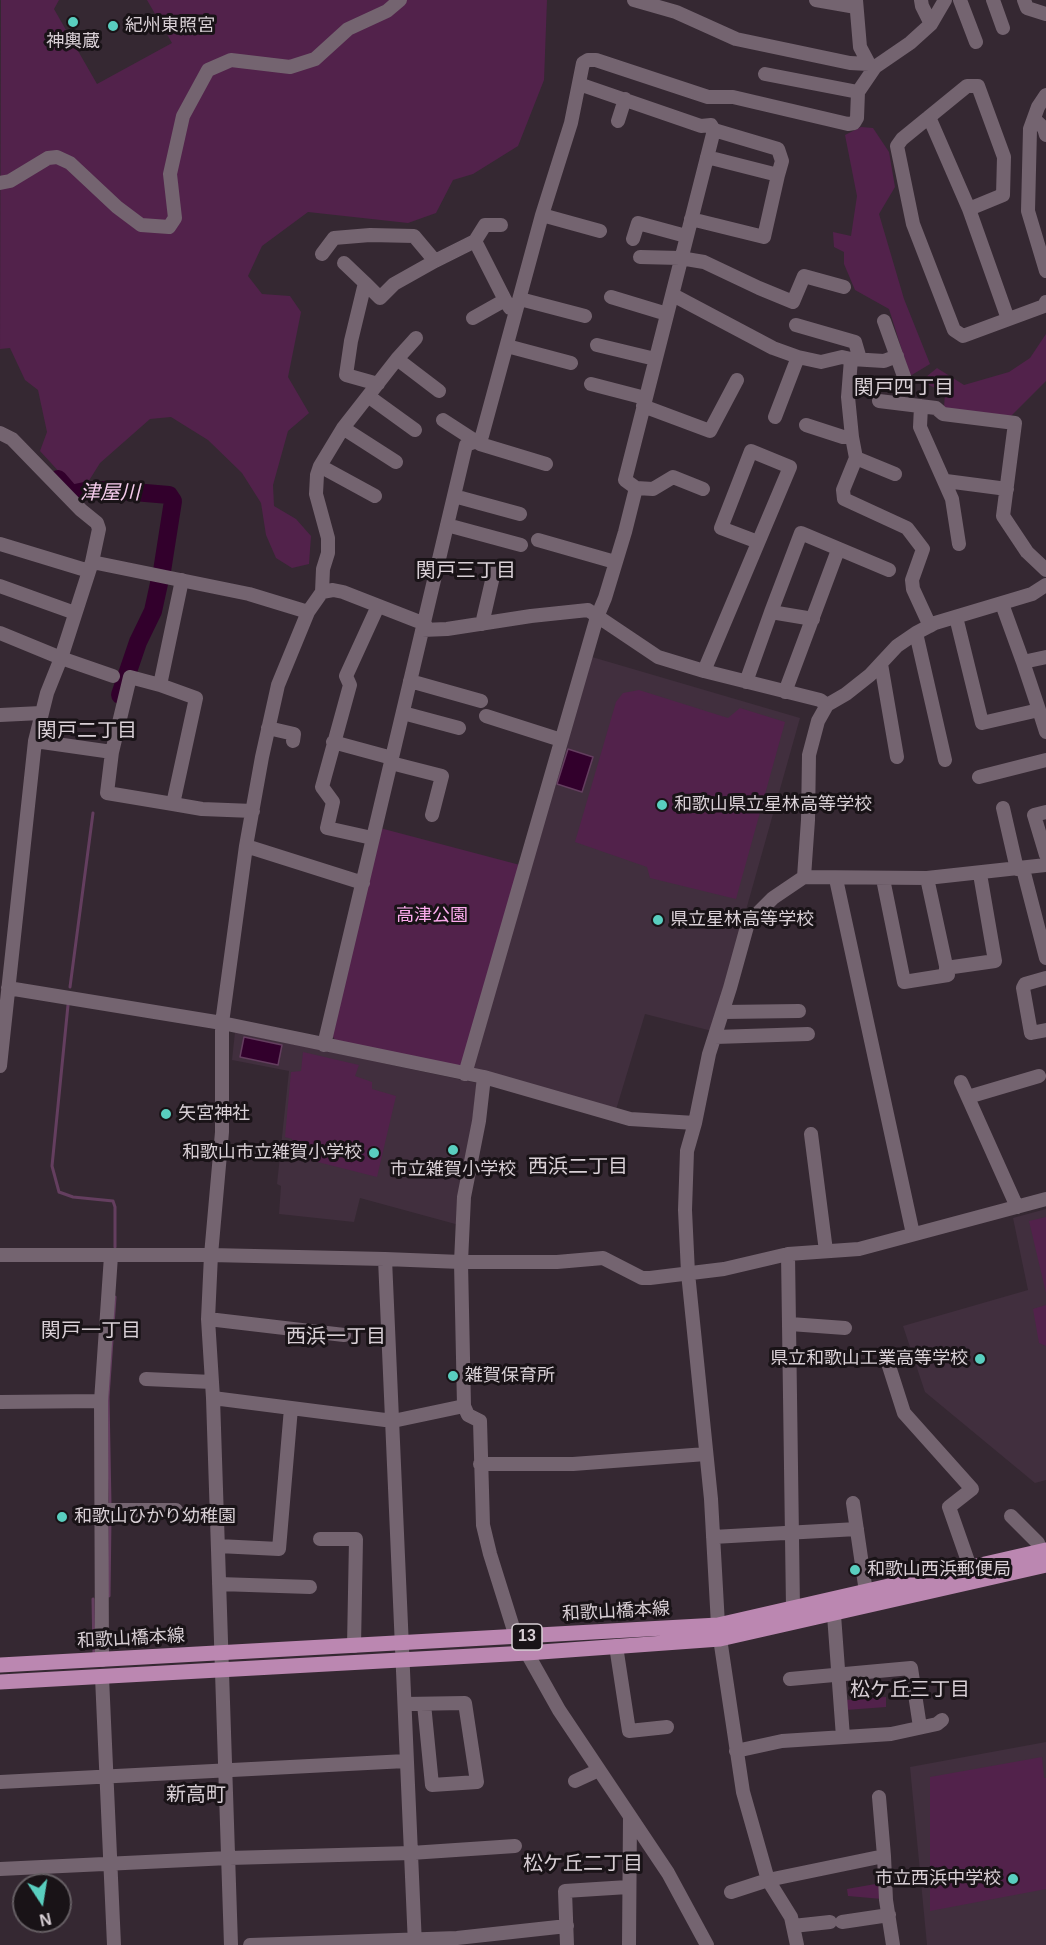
<!DOCTYPE html>
<html>
<head>
<meta charset="utf-8">
<style>
  body { margin:0 }
  #map { position:relative; width:1046px; height:1945px; overflow:hidden; background:#352832; font-family:Helvetica,sans-serif }
  canvas { display:block }
  .north { position:absolute; left:12px; top:1873px; width:60px; height:60px; box-sizing:border-box; background:#191317; border:2px solid #655e63; border-radius:50%; rotate:168deg; font-size:16px; font-weight:700; line-height:24px; text-align:center; color:#d8cfd5 }
  .north::after { content:''; display:block; margin:auto; width:21px; height:27px; background:#59cebf; clip-path:polygon(50% 0,100% 100%,50% 72%,0 100%) }
</style>
</head>
<body>
<div id="map">
<canvas width="1046" height="1945"></canvas>
<div class="north">N</div>
</div>
<script>
const context = document.querySelector('canvas').getContext('2d');
context.lineJoin = 'round';
function paint(path, color) { context.fillStyle = color; context.fill(path, 'evenodd'); }
const toPath = rows => new Path2D(rows.map(r => 'M' + r).join(''));
function trace(path, color, width, dash) { context.strokeStyle = color; context.lineWidth = width; context.lineCap = dash ? 'butt' : 'round'; context.setLineDash(dash || []); context.stroke(path); }
function write(font, color, halo, rows, align = 'center') {
  context.font = font + ' Helvetica,"Noto Sans JP",sans-serif'; context.lineWidth = 6; context.setLineDash([]); context.textBaseline = 'middle'; context.strokeStyle = halo; context.fillStyle = color; for (const [text, x, y, turn = 0] of rows) {
    context.save(); context.translate(x, y); context.rotate((+turn || 0) * Math.PI / 180); context.textAlign = isNaN(turn) ? turn : align; if (halo) context.strokeText(text, 0, 0); context.fillText(text, 0, 0); context.restore();
  }
}
paint(toPath([
  [592,657,800,718,712,1031,645,1014,615,1113,470,1068],
  [235,1032,477,1083,459,1225,360,1198,354,1222,279,1214,281,1186,277,1184,289,1071,232,1060],
  [1046,1209,1046,1480,1035,1483,925,1392,903,1326,1028,1290,1013,1218],
  [1046,1742,1046,1945,927,1945,910,1767]
]), '#412f3e');
paint(toPath([
  [1,0,59,0,54,9,97,84,172,43,147,0,547,0,544,80,518,146,473,174,453,180,436,213,408,223,308,212,262,246,248,276,262,294,290,296,301,312,288,377,309,413,288,431,273,485,274,506,296,519,311,536,309,564,292,568,276,558,266,535,261,503,242,473,208,440,171,417,150,419,100,463,85,487,74,488,40,451,47,432,38,390,25,380,10,348,0,349],
  [861,127,873,128,889,152,895,187,879,214,904,299,930,364,910,376,889,309,855,290,844,264,844,252,834,247,833,232,851,236,857,196,845,135],
  [1046,334,1046,381,1011,416,944,408,945,393,921,381,937,368,964,385,1009,372,1030,358],
  [639,690,728,718,740,708,785,722,736,899,650,878,647,867,575,842,616,702,623,693],
  [380,828,520,865,462,1067,335,1040,332,1035],
  [303,1052,359,1065,355,1076,372,1082,372,1089,396,1096,377,1177,290,1155,292,1139,285,1137,291,1072,301,1071],
  [1046,1217,1046,1293,1029,1221],
  [1046,1305,1046,1346,1039,1343,1033,1309],
  [886,1697,886,1707,846,1710,845,1700],
  [1042,1757,1044,1778,1046,1778,1046,1889,930,1911,930,1777],
  [881,1883,882,1899,848,1896,847,1889]
]), '#52224b');
const water = toPath([
  [568,749,593,757,582,792,557,784,568,749],
  [244,1037,282,1045,278,1065,240,1057,244,1037]
]);
paint(water, '#32002c');
trace(water, '#643e5f', 1.5);
trace(toPath([
  [70,987,93,813],
  [68,1005,52,1166,59,1192,73,1197,113,1201,115,1207,115,1247],
  [110,1505,108,1397,115,1297],
  [109,1596,110,1519],
  [93,1599,94,1655]
]), '#643e5f', 3);
trace(toPath([
  [58,479,71,494,89,490,110,490,169,495,173,501,162,571],
  [120,695,138,642,153,611,160,579]
]), '#32002c', 18);
trace(toPath([
  [634,0,676,12,736,39,850,63,869,64,875,67],
  [816,0,856,7],
  [856,0,860,47,869,64],
  [921,0,922,6,931,24],
  [960,0,976,42],
  [993,0,1003,28],
  [1024,0,1027,8,1046,14],
  [765,74,858,92],
  [579,84,701,126,711,125,714,130,778,149,782,161,778,175],
  [1046,95,1038,107,1030,129,1028,211,1046,271],
  [929,117,969,209,1008,319],
  [1034,119,1044,128,1046,135],
  [618,121,625,99],
  [0,183,10,181,48,158,57,157,70,163,117,207,141,225,169,227,175,218,170,174,183,116,208,70,231,60,290,67,315,59,348,29,387,11,400,0],
  [969,209,1003,195,1004,157,978,86,967,86,902,139,897,146,913,224,954,330,963,336,1044,306,1046,302],
  [542,215,600,231],
  [691,219,764,237,778,175,707,157],
  [633,239,638,223,686,236],
  [475,241,485,225,501,225],
  [322,254,334,238,370,235,414,236,435,261,475,241,505,300],
  [640,257,680,258,704,262,759,288,793,302,804,276,844,287],
  [344,263,365,283,351,341,346,375,378,384],
  [365,283,380,298,394,284,435,261],
  [673,295,773,348,798,357],
  [611,297,667,314],
  [520,299,585,316],
  [473,318,505,300,510,308],
  [884,321,906,382],
  [796,325,855,342,860,359],
  [416,338,397,359,439,391],
  [597,345,655,359],
  [507,346,571,363],
  [897,356,884,361,851,359,848,397,852,437,856,458,843,490,844,499,907,528,923,549,912,580,913,589,930,626],
  [591,384,645,398],
  [368,396,415,430],
  [879,401,936,408,943,414,1015,423,1003,516,1027,552,1046,570],
  [643,406,710,431,737,380],
  [921,406,920,427,952,499,959,544],
  [775,417,798,357,821,362,842,357,851,359],
  [443,420,480,444,546,464],
  [806,425,843,437,852,437],
  [343,428,396,462],
  [0,433,12,439,81,510,97,523,99,529,92,562,61,658,47,693,35,741,0,1066],
  [856,458,895,474],
  [320,466,375,496],
  [946,481,1007,489],
  [636,488,653,489,673,477,703,489],
  [454,496,520,514],
  [447,525,521,545],
  [538,540,615,562],
  [0,544,89,571],
  [92,562,249,594,308,612],
  [0,586,75,613],
  [322,592,323,569,328,553,328,538,316,494,317,475,320,466,343,428,397,359],
  [1002,604,1023,662,1046,657],
  [771,612,801,533,889,570],
  [956,617,982,723,1039,710,1023,662],
  [482,624,494,572],
  [422,630,447,629,531,616,588,610,658,657,704,671,820,700,827,705],
  [0,633,61,658,113,676],
  [916,633,945,760],
  [881,664,897,757],
  [704,671,790,467,751,451,721,528,758,542],
  [130,677,160,685,196,698,173,804,107,793,112,752,130,677],
  [410,681,481,701],
  [746,682,771,612,813,619],
  [160,685,182,580],
  [785,692,838,550],
  [1039,710,1046,732],
  [403,713,459,728],
  [0,715,41,713],
  [486,716,561,740],
  [268,728,294,734,293,741],
  [35,741,112,752],
  [333,742,392,758],
  [391,763,442,776,432,815],
  [979,777,1046,760],
  [173,804,202,809,253,811],
  [1003,808,1017,869],
  [1046,812,1034,815,1046,855],
  [372,838,327,828,333,802,322,787,350,685,346,676,378,606],
  [246,846,363,883],
  [1023,869,1046,958],
  [804,877,808,820,809,755,818,721,827,705,846,694,870,675,897,646,916,633,935,623,1032,594,1046,585],
  [836,879,913,1234],
  [883,879,904,982,948,975,927,878],
  [946,968,995,961,980,874],
  [1046,978,1025,984,1023,988,1031,1033,1046,1030],
  [8,988,222,1023,484,1077,630,1119,695,1123],
  [723,1012,799,1011],
  [715,1037,808,1034],
  [324,1045,466,445,477,441,482,436,542,215,571,123,583,63,588,60,596,60,708,97,733,97,848,124,854,123,857,118,858,92,875,67,910,43,931,24,945,0],
  [465,1074,597,617,605,598,625,532,636,488,625,480,714,130],
  [484,1077,479,1121,464,1197,461,1262,464,1406,468,1415,480,1421,483,1525,490,1554,516,1637,527,1653,559,1710,668,1873,707,1945],
  [961,1082,1017,1207],
  [968,1097,1039,1076],
  [811,1134,826,1251],
  [788,1254,793,1608],
  [0,1255,211,1255,385,1259,461,1262,557,1262,603,1258,642,1278,650,1278,724,1269,788,1254,859,1249,1046,1199],
  [385,1259,415,1945],
  [208,1319,344,1335],
  [790,1324,845,1328],
  [888,1363,904,1413,972,1489,949,1507,970,1567],
  [146,1379,212,1382],
  [213,1398,393,1421,464,1406],
  [0,1402,101,1401],
  [480,1464,573,1464,706,1454],
  [853,1503,866,1592],
  [101,1510,176,1510],
  [1011,1516,1038,1543,1041,1551],
  [713,1537,857,1529],
  [320,1539,356,1539,354,1646],
  [218,1546,279,1549,291,1408],
  [219,1584,310,1587],
  [834,1615,843,1737],
  [616,1646,629,1731,667,1727],
  [102,1660,101,1401,111,1256],
  [102,1677,114,1945],
  [790,1679,911,1668,920,1727],
  [405,1704,465,1703,477,1782,432,1785,424,1704],
  [736,1751,782,1741,891,1734,937,1724,942,1720],
  [575,1781,599,1770],
  [0,1782,406,1761],
  [879,1797,884,1856,886,1900,893,1945],
  [0,1869,229,1858,411,1853,515,1846],
  [731,1892,768,1880,884,1856],
  [842,1922,889,1915],
  [793,1926,830,1922],
  [231,1945,213,1398,208,1319,211,1255,222,1132,222,1023,246,846,262,757,278,685,308,612,322,592,333,590,343,592,425,624],
  [250,1945,457,1938,567,1926],
  [567,1945,565,1891,628,1887],
  [629,1945,630,1817],
  [797,1945,791,1917,768,1880,743,1792,718,1625,711,1499,688,1273,685,1210,687,1151,695,1123,709,1054,730,988,748,923,773,898,804,877,927,878,1046,865]
]), '#746470', 14);
trace(toPath([
  [0,1665,718,1625,1046,1550],
  [0,1682,527,1653,720,1639,1046,1565]
]), '#bb87b1', 15);
for (const [x, y, r, color] of [
  [73,22,6,"#59cebf"],
  [113,26,6,"#59cebf"],
  [662,805,6,"#59cebf"],
  [658,920,6,"#59cebf"],
  [166,1114,6,"#59cebf"],
  [453,1150,6,"#59cebf"],
  [374,1153,6,"#59cebf"],
  [980,1359,6,"#59cebf"],
  [453,1376,6,"#59cebf"],
  [62,1517,6,"#59cebf"],
  [855,1570,6,"#59cebf"],
  [1013,1879,6,"#59cebf"]
]) { const dot = new Path2D(); dot.arc(x, y, r, 0, 2 * Math.PI); context.fillStyle = color; context.fill(dot); trace(dot, '#191317', 2); }
for (const [x, y, w] of [
  [527,1637,30]
]) { const box = new Path2D(); box.roundRect(x - w / 2, y - 13, w, 26, 4.5); context.fillStyle = '#191317'; context.fill(box); trace(box, '#d8cfd5', 1.5); }
write('bold 16px', '#d8cfd5', null, [
  ["13",527,1637]
]);
write('18px', '#d8cfd5', '#191317', [
  ["紀州東照宮",125,26],
  ["神輿蔵",73,42,"center"],
  ["和歌山県立星林高等学校",674,805],
  ["県立星林高等学校",670,920],
  ["矢宮神社",178,1114],
  ["和歌山市立雑賀小学校",362,1153,"right"],
  ["市立雑賀小学校",453,1170,"center"],
  ["県立和歌山工業高等学校",968,1359,"right"],
  ["雑賀保育所",465,1376],
  ["和歌山ひかり幼稚園",74,1517],
  ["和歌山西浜郵便局",867,1570],
  ["市立西浜中学校",1001,1879,"right"]
], 'left');
write('18px', '#fdacee', '#191317', [
  ["高津公園",432,916]
]);
write('18px', '#d8cfd5', '#191317', [
  ["和歌山橋本線",616,1612,-3],
  ["和歌山橋本線",131,1639,-3]
]);
write('20px', '#d8cfd5', '#191317', [
  ["関戸四丁目",904,388],
  ["関戸三丁目",466,571],
  ["関戸二丁目",87,731],
  ["西浜二丁目",578,1167],
  ["関戸一丁目",91,1331],
  ["西浜一丁目",336,1337],
  ["松ケ丘三丁目",910,1690],
  ["新高町",196,1795],
  ["松ケ丘二丁目",583,1864]
]);
write('italic 20px', '#f5cbec', '#191317', [
  ["津屋川",110,493]
]);
</script>
</body>
</html>
